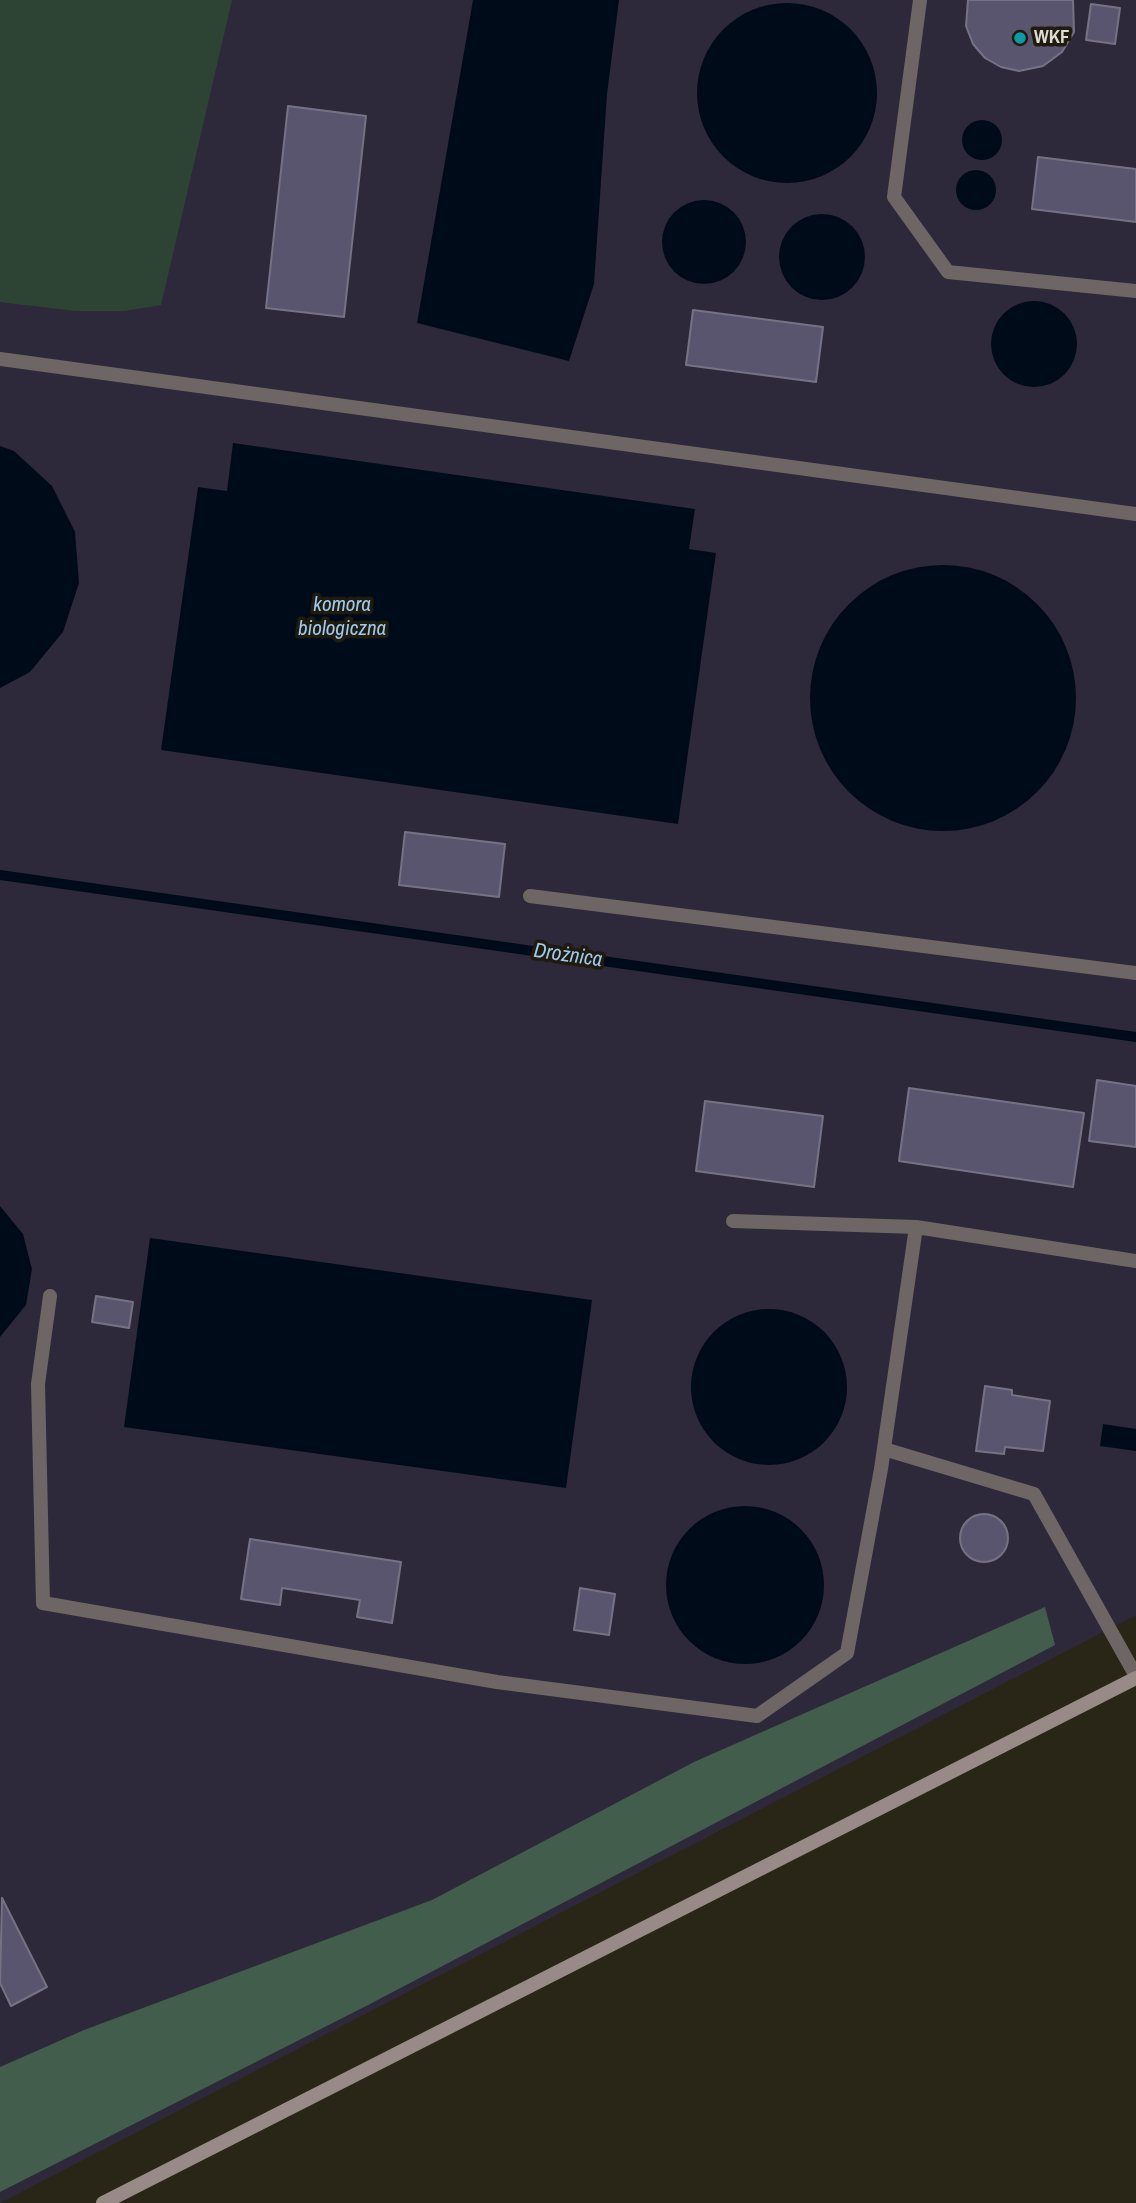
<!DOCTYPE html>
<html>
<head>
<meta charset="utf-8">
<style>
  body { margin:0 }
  canvas { display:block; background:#292517 }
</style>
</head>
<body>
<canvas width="1136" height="2203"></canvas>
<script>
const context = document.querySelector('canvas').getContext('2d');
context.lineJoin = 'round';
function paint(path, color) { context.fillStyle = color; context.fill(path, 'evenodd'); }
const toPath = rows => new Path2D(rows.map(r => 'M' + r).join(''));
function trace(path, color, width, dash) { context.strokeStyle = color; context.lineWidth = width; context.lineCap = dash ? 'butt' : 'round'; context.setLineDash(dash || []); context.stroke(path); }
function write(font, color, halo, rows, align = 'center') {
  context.font = font + ' "Archivo Narrow",sans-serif'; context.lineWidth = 7; context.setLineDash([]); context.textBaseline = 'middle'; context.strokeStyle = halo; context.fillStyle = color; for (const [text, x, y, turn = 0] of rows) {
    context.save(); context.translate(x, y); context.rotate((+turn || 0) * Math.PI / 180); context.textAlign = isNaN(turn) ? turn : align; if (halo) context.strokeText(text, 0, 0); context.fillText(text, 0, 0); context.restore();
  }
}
paint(toPath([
  [0,0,1136,0,1136,1615,0,2203]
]), '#2d293a');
paint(toPath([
  [0,0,232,0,161,305,124,311,75,311,0,302]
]), '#2d4435');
paint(toPath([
  [1045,1607,1055,1645,370,2004,0,2192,0,2067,84,2030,432,1900,694,1762]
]), '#425d4b');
paint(toPath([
  [473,0,619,0,607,94,594,284,569,361,417,323],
  '697 93a90 90 0 1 1 180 0a90 90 0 1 1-180 0Z',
  '962 140a20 20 0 1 1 40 0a20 20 0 1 1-40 0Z',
  '956 190a20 20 0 1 1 40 0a20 20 0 1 1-40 0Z',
  '662 242a42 42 0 1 1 84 0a42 42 0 1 1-84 0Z',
  '779 257a43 43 0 1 1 86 0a43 43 0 1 1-86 0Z',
  '991 344a43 43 0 1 1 86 0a43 43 0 1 1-86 0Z',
  [233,443,695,509,689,549,716,553,678,824,161,750,198,487,227,491],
  [0,446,14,451,52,486,75,532,79,583,63,632,30,672,0,688],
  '810 698a133 133 0 1 1 266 0a133 133 0 1 1-266 0Z',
  [0,1206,23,1234,32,1269,26,1305,0,1337],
  [150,1238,592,1300,566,1488,124,1427],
  '691 1387a78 78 0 1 1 156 0a78 78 0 1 1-156 0Z',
  [1103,1424,1136,1429,1136,1451,1100,1446],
  '666 1585a79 79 0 1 1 158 0a79 79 0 1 1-158 0Z'
]), '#000b1a');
trace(toPath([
  [0,875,1136,1037]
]), '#000b1a', 10);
const building = toPath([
  [968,0,1073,0,1074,32,1062,52,1043,66,1019,71,1001,67,985,58,973,44,966,26,968,0],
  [1091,4,1120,8,1115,44,1086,40,1091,4],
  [288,106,366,116,344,317,266,308,288,106],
  [1038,157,1136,169,1136,222,1032,209,1038,157],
  [693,310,823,327,816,382,686,365,693,310],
  [405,832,505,844,499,897,399,885,405,832],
  [1097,1080,1136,1086,1136,1147,1089,1141,1097,1080],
  [909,1088,1084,1113,1073,1187,899,1161,909,1088],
  [705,1101,823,1116,814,1187,696,1171,705,1101],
  [96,1296,133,1302,129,1328,92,1322,96,1296],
  [985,1386,1012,1390,1012,1395,1050,1401,1043,1451,1005,1447,1004,1454,976,1451,985,1386],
  '960 1538a24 24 0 1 1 48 0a24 24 0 1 1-48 0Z',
  [250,1539,401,1562,392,1623,357,1617,360,1600,282,1588,280,1605,241,1599,250,1539],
  [580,1588,615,1594,609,1635,574,1630,580,1588],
  [2,1898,47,1987,11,2006,0,1983,2,1898]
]);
paint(building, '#59556f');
trace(building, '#757383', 2);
trace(toPath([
  [920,0,894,197,948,272,1136,291],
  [0,359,1136,514],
  [530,896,1136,973],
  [733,1221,916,1227,1136,1261],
  [50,1296,38,1384,43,1603,497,1682,757,1716,847,1653,881,1469,916,1227],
  [884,1449,1034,1494,1136,1676]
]), '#6e6664', 14);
trace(toPath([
  [103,2203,1136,1678]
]), '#988a87', 14);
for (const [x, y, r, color] of [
  [1020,38,7,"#0f9aa8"]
]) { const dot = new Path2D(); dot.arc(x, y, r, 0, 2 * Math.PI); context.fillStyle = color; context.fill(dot); trace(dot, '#1f1b0e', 2.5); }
write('bold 19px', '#dddbd2', '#1f1b0e', [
  ["WKF",1034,38]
], 'left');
write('italic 21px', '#9ecaf2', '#1f1b0e', [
  ["komora",342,605],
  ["biologiczna",342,629],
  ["Drożnica",568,956,8]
]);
</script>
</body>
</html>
